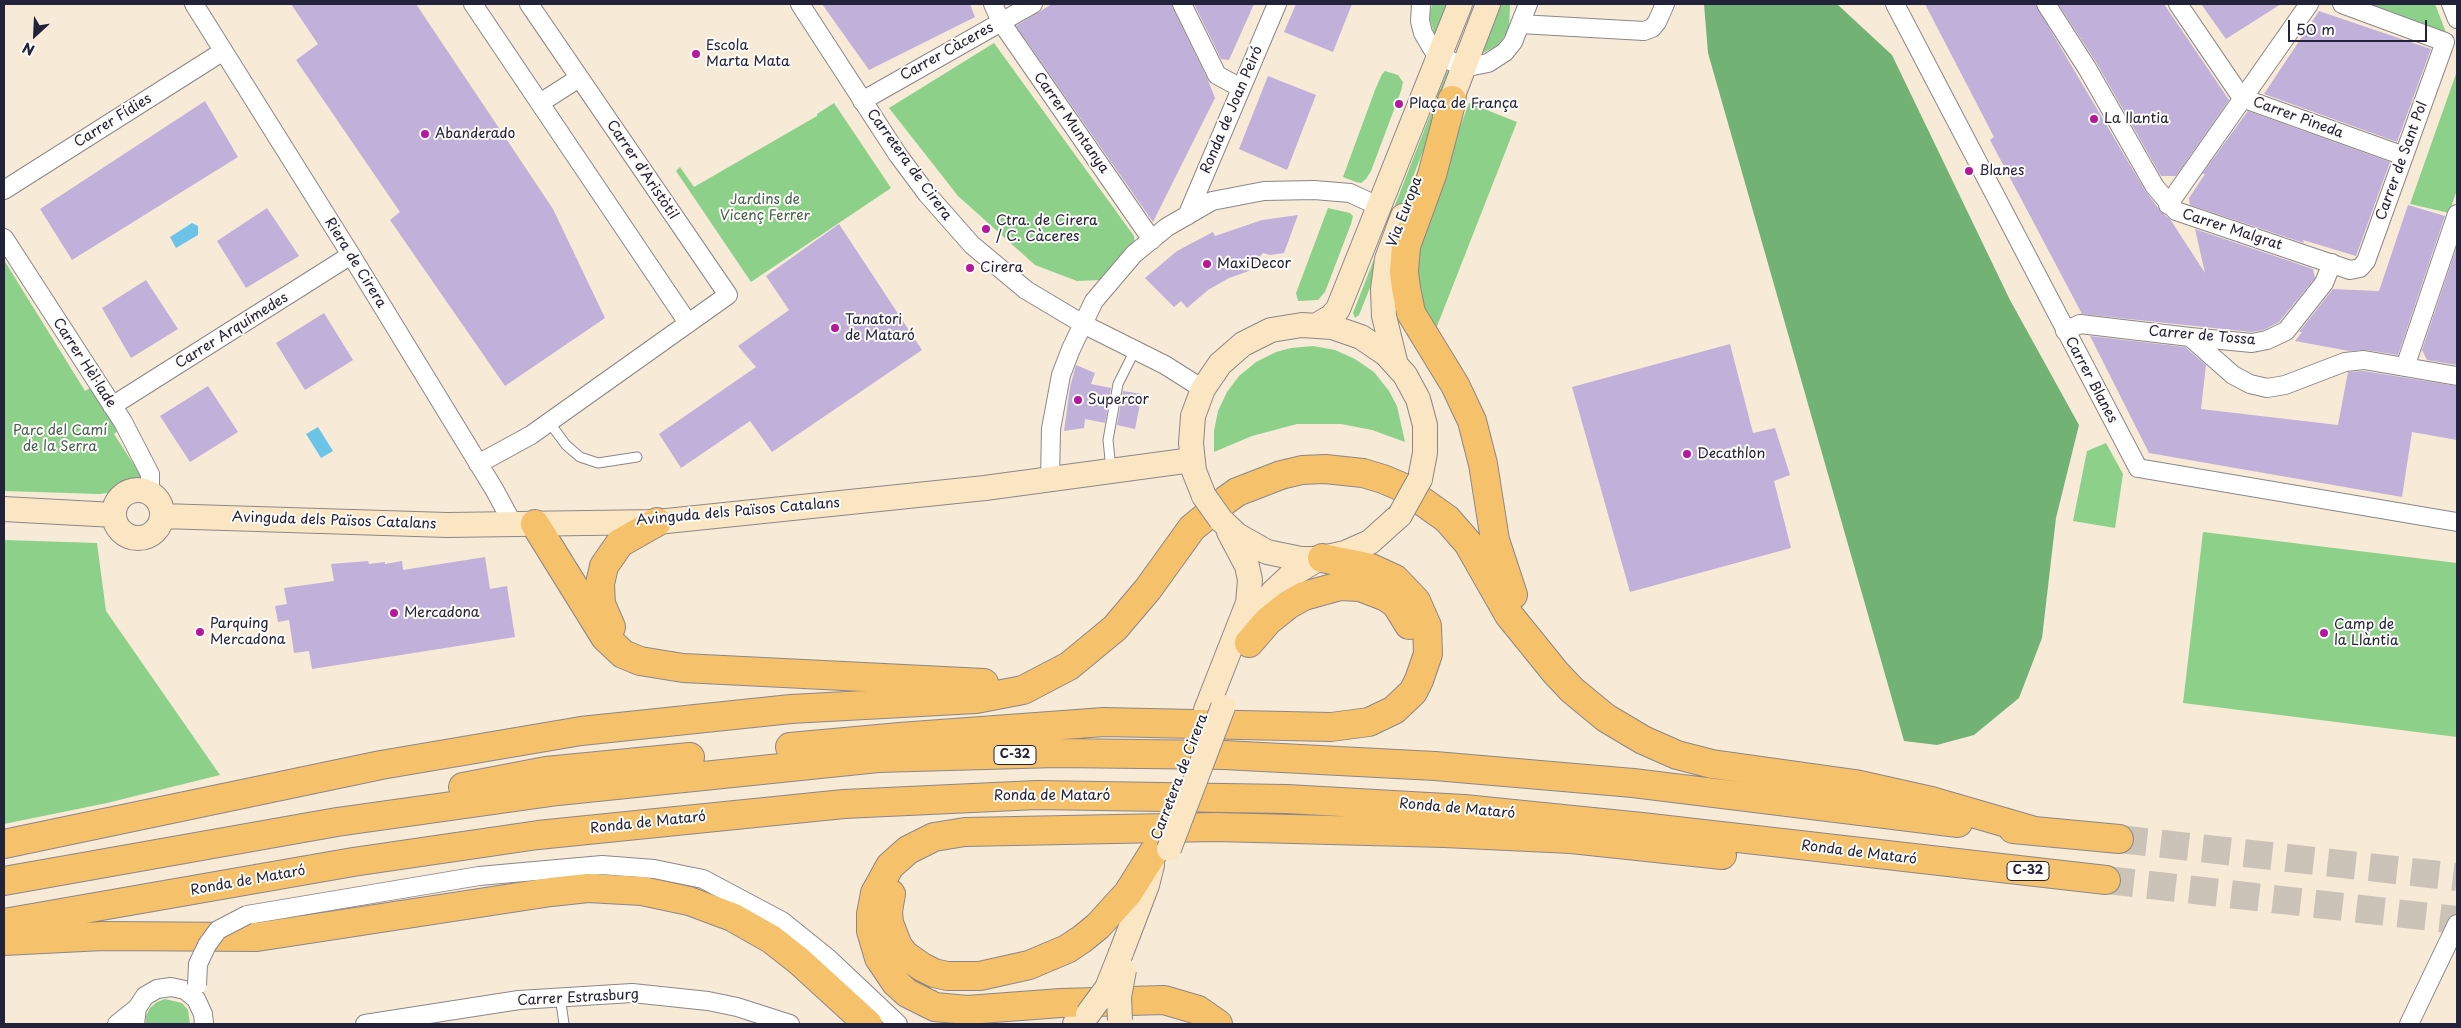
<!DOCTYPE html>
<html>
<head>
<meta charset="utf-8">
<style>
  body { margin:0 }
  #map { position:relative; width:2461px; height:1028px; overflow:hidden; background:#f7ebd7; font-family:"Playpen Sans",sans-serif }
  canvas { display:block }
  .frame { position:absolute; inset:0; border:5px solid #22223b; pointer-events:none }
  .north { position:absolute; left:10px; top:10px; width:50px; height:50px; -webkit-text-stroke:4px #fdfcf7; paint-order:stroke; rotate:205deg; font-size:14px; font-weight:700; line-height:20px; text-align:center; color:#22223b }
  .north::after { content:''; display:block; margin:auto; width:18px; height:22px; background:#22223b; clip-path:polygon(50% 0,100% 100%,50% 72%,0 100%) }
  .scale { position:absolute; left:2288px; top:20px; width:139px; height:22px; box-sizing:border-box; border:2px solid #22223b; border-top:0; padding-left:6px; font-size:15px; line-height:18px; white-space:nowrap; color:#22223b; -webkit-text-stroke:4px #fdfcf7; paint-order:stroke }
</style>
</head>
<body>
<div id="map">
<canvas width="2461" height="1028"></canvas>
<div class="frame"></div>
<div class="north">N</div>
<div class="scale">50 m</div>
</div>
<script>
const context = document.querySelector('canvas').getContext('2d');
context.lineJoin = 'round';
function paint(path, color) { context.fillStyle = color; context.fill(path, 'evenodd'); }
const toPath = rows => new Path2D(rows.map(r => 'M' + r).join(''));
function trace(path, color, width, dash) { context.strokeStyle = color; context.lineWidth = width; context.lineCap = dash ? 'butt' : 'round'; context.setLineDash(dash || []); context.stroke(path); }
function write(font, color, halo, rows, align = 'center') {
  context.font = font + ' "Playpen Sans",sans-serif'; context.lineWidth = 4; context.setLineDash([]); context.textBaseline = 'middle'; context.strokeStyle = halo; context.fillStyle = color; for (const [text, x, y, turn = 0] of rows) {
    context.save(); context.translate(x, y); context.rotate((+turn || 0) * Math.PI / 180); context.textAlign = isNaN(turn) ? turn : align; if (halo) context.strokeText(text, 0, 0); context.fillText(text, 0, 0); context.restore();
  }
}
paint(toPath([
  [1432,4,1451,4,1435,36,1429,17],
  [1498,4,1510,4,1509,30,1498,45,1481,54],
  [2356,4,2435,4,2447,35],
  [994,43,1134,236,1135,248,1101,280,1077,281,1035,265,958,196,889,108],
  [1448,69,1451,70,1440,107,1376,273,1359,315,1355,318,1353,313],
  [1385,71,1398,75,1403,82,1401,91,1371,171,1366,179,1361,183,1356,182,1343,177,1375,90,1382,74],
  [2457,71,2457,190,2449,213,2410,204],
  [834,103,891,188,751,282,676,171,680,167,694,187,817,116,817,114],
  [1469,103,1517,122,1432,339,1411,270,1415,247],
  [1328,208,1350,213,1353,216,1351,224,1325,292,1318,300,1298,301,1296,293],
  [4,260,85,391,92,387,119,430,114,434,136,468,140,466,146,479,133,479,120,484,108,493,99,494,4,491],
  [1313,346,1335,350,1355,359,1374,372,1389,391,1397,406,1405,442,1372,430,1341,424,1297,424,1252,436,1214,452,1214,431,1218,411,1227,392,1239,376,1256,362,1276,352,1291,348],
  [2106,443,2123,474,2115,528,2073,521,2087,451],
  [2203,532,2457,563,2457,737,2183,703],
  [4,540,97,543,106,611,220,775,107,803,4,824],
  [165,999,182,1003,188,1010,190,1024,146,1024,146,1016,150,1008,157,1002]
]), '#8dd089');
paint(toPath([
  [1704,4,1837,4,1892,55,2010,300,2079,425,2056,518,2042,638,2019,698,1974,735,1937,745,1904,741,1708,53]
]), '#72b275');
paint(toPath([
  [192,223,198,226,198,235,176,248,170,237],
  [318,427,333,451,321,458,306,434]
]), '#6bc3e8');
paint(toPath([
  [291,4,416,4,553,209,605,318,505,386,390,220,400,212,296,60,318,44],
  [822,4,970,4,975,17,869,70],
  [1052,4,1171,4,1208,80,1215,98,1153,222,1016,26],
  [1194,4,1254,4,1229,60,1221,59],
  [1296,4,1352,4,1333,52,1284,32],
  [1925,4,2035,4,2146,192,2162,213,2170,219,2205,273,2195,229,2313,269,2315,278,2279,322,2264,330,2251,332,2082,314,1990,140,1994,137],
  [2058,4,2164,4,2229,100,2176,176,2161,176,2096,62],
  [2201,4,2281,4,2226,39],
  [2319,11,2431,49,2397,142,2264,94],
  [1268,76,1316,95,1287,170,1239,149],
  [205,101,238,157,72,260,40,209],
  [2248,111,2390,162,2356,256,2303,240,2304,243,2190,205,2189,198,2205,174,2202,174],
  [2408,205,2445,216,2398,355,2366,350,2349,351,2295,341,2302,332,2299,332,2333,289,2379,291],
  [267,208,299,256,246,288,217,241],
  [1298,215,1284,253,1270,255,1263,253,1249,271,1229,278,1208,290,1187,308,1181,301,1174,307,1145,278,1177,251,1213,232,1215,236,1262,220],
  [839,224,922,350,772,452,750,421,681,468,659,434,756,367,738,346,789,310,766,276],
  [2457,246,2457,365,2427,360,2422,350],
  [146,280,178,329,131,358,102,308],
  [324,313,353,360,305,390,276,343],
  [2090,336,2185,347,2206,365,2201,409,2338,425,2348,372,2364,371,2457,386,2457,440,2412,432,2402,497,2149,453],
  [1730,344,1753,433,1775,428,1790,475,1774,481,1791,548,1630,592,1572,387],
  [1076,365,1095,373,1091,384,1111,388,1105,423,1085,419,1084,428,1064,431,1070,387],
  [208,386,238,432,190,462,160,416],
  [1123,391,1142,394,1135,429,1117,425],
  [485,557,490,589,507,586,515,637,312,669,309,651,294,653,289,620,278,622,275,606,287,604,284,588,334,581,331,564,368,561,369,564,385,562,385,564,402,561,403,570]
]), '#c1b0d9');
trace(toPath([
  [2119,839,2457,877],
  [2106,880,2457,920]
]), '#ccc3b8', 28, [28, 14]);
const lane = toPath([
  [549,422,566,445,580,457,598,463,637,457],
  [1111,469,1108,440,1118,384,1135,350],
  [560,996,564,1024]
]);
const street = toPath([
  [194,4,351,255,494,489,513,524],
  [473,4,688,323],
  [800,4,898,155,927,194,972,245,1026,290,1083,324,1165,365,1203,389],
  [993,4,1001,22,1152,240],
  [1182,4,1217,75,1241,88],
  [1421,4,1420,21,1423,33,1433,50,1456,64,1473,66,1488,63,1505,52,1513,42,1528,4],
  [1895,4,2138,468,2457,522],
  [2046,4,2087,68,2155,187,2176,211,2350,270,2360,268,2366,261,2445,42],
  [2178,4,2242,98,2404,156],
  [2342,4,2445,42],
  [2451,4,2457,19],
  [1520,24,1644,31,1652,28,1657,22,1665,4],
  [862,101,1033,4],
  [540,103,579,78],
  [4,190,222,52],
  [2168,205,2309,4],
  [1187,216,1277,4],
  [4,238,123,422,150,474,150,494],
  [2065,331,2080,324,2190,337,2252,343,2267,340,2286,331,2324,283,2332,263],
  [2190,337,2233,375,2250,384,2267,388,2285,385,2345,362,2364,360,2457,376],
  [2405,367,2457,214],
  [112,406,351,255],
  [478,464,531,435,728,295,529,4],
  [1050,480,1051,429,1061,375,1071,349,1094,301,1134,254,1167,227,1212,201,1264,191,1314,190,1350,193,1378,206],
  [247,915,479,876,602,865,654,869,703,879,782,921,828,958,898,1024],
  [117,1024,137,1008],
  [135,1024,137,1008,145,996,157,989,171,987,185,990,196,999,203,1014,204,1024],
  [365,1024,519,1000,632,993,708,1001,737,1007,790,1024],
  [2409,1024,2457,924]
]);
const secondary = toPath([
  [1445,116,1488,4],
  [1317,325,1331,317,1338,309,1460,4],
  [1396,365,1384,316,1383,289,1387,259,1403,216],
  '114 514a24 24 0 1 1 48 0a24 24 0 1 1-48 0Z',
  [1204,496,1194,471,1191,443,1193,416,1203,389,1220,364,1243,344,1271,330,1302,325,1332,327,1361,337,1386,354,1405,375,1418,399,1425,425,1425,453,1420,479],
  [4,509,114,515],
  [162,516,447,525,657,522,985,488,1192,460],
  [1221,520,1237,535,1267,552,1301,559,1318,559,1345,553,1370,542,1400,515],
  [1252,634,1261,611,1273,592,1290,576,1318,559],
  [1206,710,1248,603,1250,580,1247,566,1229,532],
  [1121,953,1147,885,1152,865],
  [1075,1024,1088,1014]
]);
const highway = toPath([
  [1452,100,1432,175,1406,246,1404,272,1406,288,1411,313,1455,385,1472,421,1483,464,1495,540,1513,595],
  [535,524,605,637,623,654,640,661,683,668,984,683],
  [611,627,601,604,600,584,604,566,620,543,657,522],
  [1249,643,1268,621,1288,605,1304,596,1340,586,1360,587,1386,597,1396,604,1409,625],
  [790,747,900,737,1104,722,1331,727,1369,722,1394,710,1413,692,1419,680,1428,654,1427,626,1416,601,1395,579,1371,568,1322,558],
  [463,787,546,771,690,757],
  [2013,829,2119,839],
  [4,844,381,765,581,731,791,709,976,699,1023,690,1069,666,1115,628,1148,589,1192,528,1226,500,1237,492,1281,475,1302,470,1325,469,1363,473,1383,479,1402,487,1447,519,1468,543,1509,615,1556,673,1572,690,1606,718,1643,740,1677,755,1712,764,1855,784,1931,801,2031,830],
  [4,881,337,822,558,791,878,758,1057,753,1224,755,1435,766,1633,783,1958,823],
  [891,894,888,911,889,923,898,946,905,955,922,967,934,973,947,976,980,976,1029,965,1067,949,1082,939,1098,926,1128,893,1153,853],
  [4,923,353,862,538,835,844,804,1037,795,1287,799,1464,809,1642,827,2106,880],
  [4,941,103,936,257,937,551,892,588,888,642,891,689,901,732,917,771,939,799,961,868,1024],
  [1218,1024,1198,1010,1164,1000,1061,1003,967,1010,935,1007,907,993,896,983,879,958,871,931,871,914,875,893,890,866,908,850,934,837,965,832,1216,827,1444,833,1571,839,1722,855]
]);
trace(lane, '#8c8689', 11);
trace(street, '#8c8689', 20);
trace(secondary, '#8c8689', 26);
trace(highway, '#8c8689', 30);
trace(lane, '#fff', 9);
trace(street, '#fff', 18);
trace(secondary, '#fbe6c4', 24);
trace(highway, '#f5c16b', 28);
const streetBridge = toPath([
  [197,985,198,964,207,945,218,930,247,915]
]);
const secondaryBridge = toPath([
  [1204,496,1221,520],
  [1400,515,1420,479],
  [1169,849,1223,707],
  [1088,1014,1107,988,1121,953],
  [1120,1020,1119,997,1124,970]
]);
trace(streetBridge, '#8c8689', 20, []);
trace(secondaryBridge, '#8c8689', 26, []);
trace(streetBridge, '#fff', 18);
trace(secondaryBridge, '#fbe6c4', 24);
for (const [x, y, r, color] of [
  [696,54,5,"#b5179e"],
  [1399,104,5,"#b5179e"],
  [2094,119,5,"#b5179e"],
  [425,134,5,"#b5179e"],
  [1969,171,5,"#b5179e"],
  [986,229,5,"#b5179e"],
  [1207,264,5,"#b5179e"],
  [970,268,5,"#b5179e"],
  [835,328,5,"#b5179e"],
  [1078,400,5,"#b5179e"],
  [1687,454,5,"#b5179e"],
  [394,613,5,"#b5179e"],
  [200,632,5,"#b5179e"],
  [2324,633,5,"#b5179e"]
]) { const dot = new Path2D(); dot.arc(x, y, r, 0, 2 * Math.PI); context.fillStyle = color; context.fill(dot); trace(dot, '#fdfcf7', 2); }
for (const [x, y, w] of [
  [1015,755,42],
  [2028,871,42]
]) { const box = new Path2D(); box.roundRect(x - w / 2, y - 9.5, w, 19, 4); context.fillStyle = '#fdfcf7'; context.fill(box); trace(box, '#22223b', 1); }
write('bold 12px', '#22223b', null, [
  ["C-32",1015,755],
  ["C-32",2028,871]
]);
write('14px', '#22223b', '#fdfcf7', [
  ["Escola",706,46],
  ["Marta Mata",706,62],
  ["Plaça de França",1409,104],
  ["La llantia",2104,119],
  ["Abanderado",435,134],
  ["Blanes",1979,171],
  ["Ctra. de Cirera",996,221],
  ["/ C. Càceres",996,237],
  ["MaxiDecor",1217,264],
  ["Cirera",980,268],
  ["Tanatori",845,320],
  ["de Mataró",845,336],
  ["Supercor",1088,400],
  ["Decathlon",1697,454],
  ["Mercadona",404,613],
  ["Parquing",210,624],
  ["Mercadona",210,640],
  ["Camp de",2334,625],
  ["la Llàntia",2334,641]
], 'left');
write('14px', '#22223b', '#fdfcf7', [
  ["Carrer Càceres",947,52,-29],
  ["Ronda de Joan Peiró",1232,110,-67],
  ["Carrer Pineda",2298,118,20],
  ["Carrer Fídies",113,121,-32],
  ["Carrer Muntanya",1071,123,55],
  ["Carrer de Sant Pol",2402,161,-70],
  ["Carretera de Cirera",909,165,54],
  ["Carrer d'Aristòtil",642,170,56],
  ["Via Europa",1405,212,-69],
  ["Carrer Malgrat",2232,230,18],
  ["Riera de Cirera",355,263,58],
  ["Carrer Arquímedes",232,331,-32],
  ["Carrer de Tossa",2202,336,5],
  ["Carrer Hèl·lade",84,363,57],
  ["Carrer Blanes",2091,380,62],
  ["Avinguda dels Països Catalans",738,512,-5],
  ["Avinguda dels Països Catalans",334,521,2],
  ["Carretera de Cirera",1180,777,-69],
  ["Ronda de Mataró",1052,796],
  ["Ronda de Mataró",1457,809,5],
  ["Ronda de Mataró",648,823,-6],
  ["Ronda de Mataró",1859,853,7],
  ["Ronda de Mataró",248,881,-10],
  ["Carrer Estrasburg",578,998,-3]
]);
write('14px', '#475f56', '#fdfcf7', [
  ["Jardins de",765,200],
  ["Vicenç Ferrer",765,216],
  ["Parc del Camí",60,431],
  ["de la Serra",60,447]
]);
</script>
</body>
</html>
